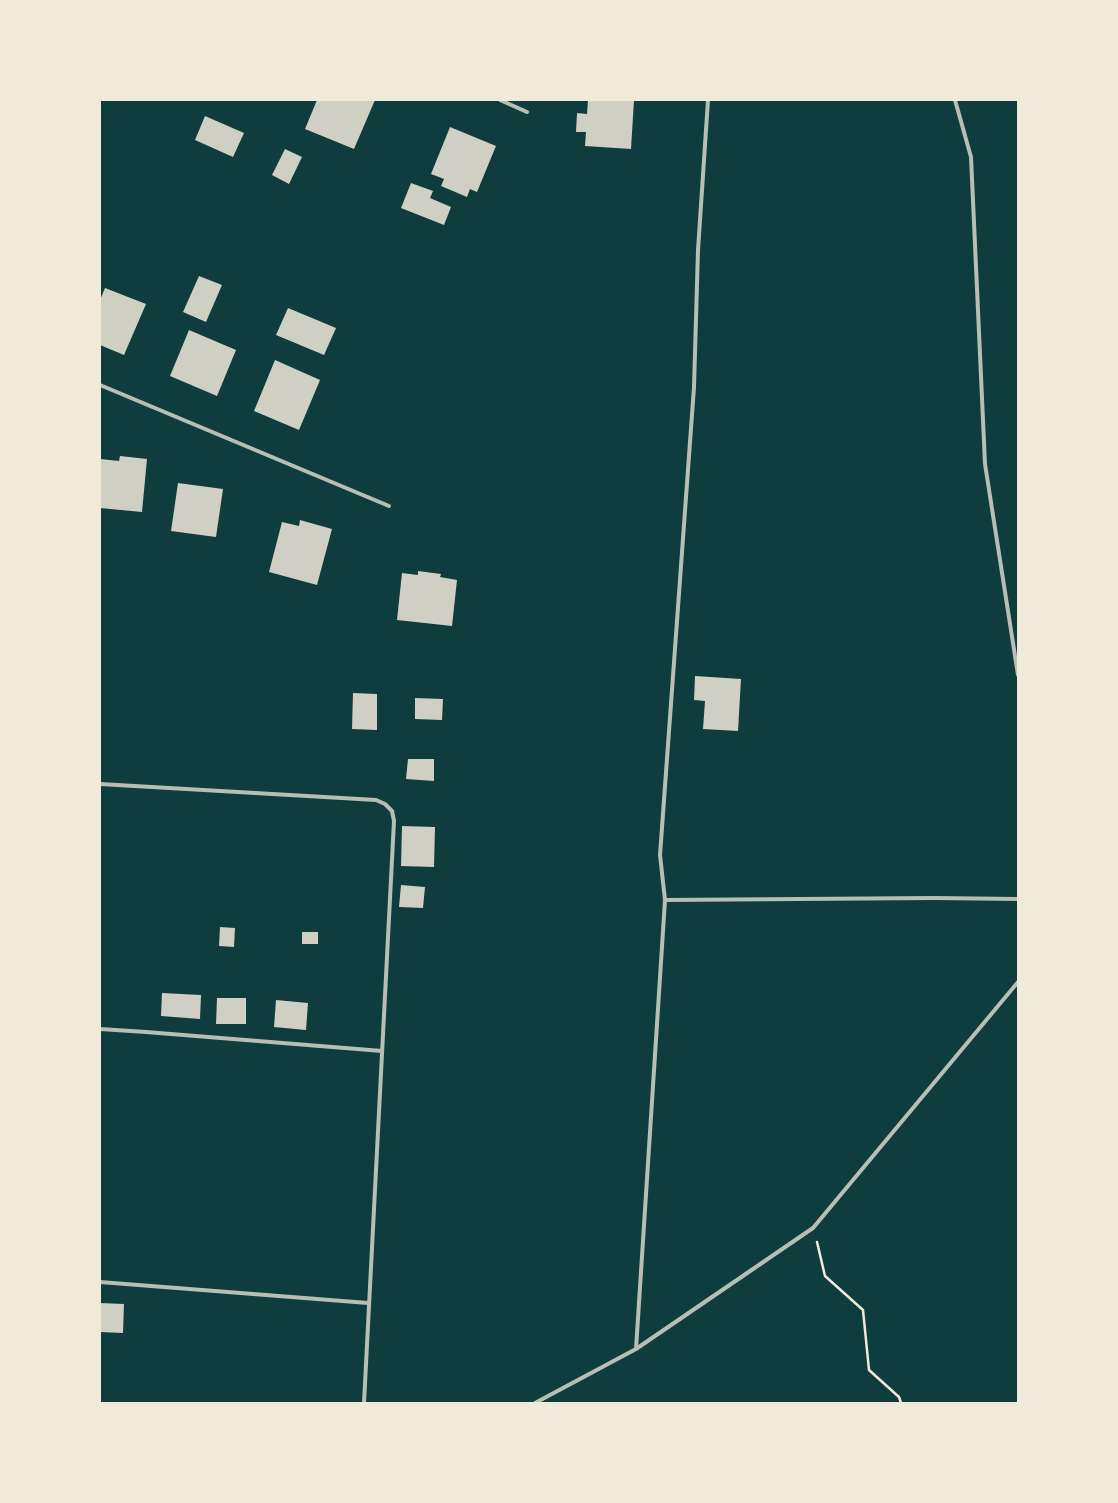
<!DOCTYPE html>
<html>
<head>
<meta charset="utf-8">
<style>
  body { margin:0 }
  #map { position:relative; width:1118px; height:1503px; overflow:hidden; background:#0f3d3e; font-family:"Playfair Display",serif }
  canvas { display:block }
  .frame { position:absolute; inset:0; border:101px solid #f1e9da; pointer-events:none }
</style>
</head>
<body>
<div id="map">
<canvas width="1118" height="1503"></canvas>
<div class="frame"></div>
</div>
<script>
const context = document.querySelector('canvas').getContext('2d');
context.lineJoin = 'round';
function paint(path, color) { context.fillStyle = color; context.fill(path, 'evenodd'); }
const toPath = rows => new Path2D(rows.map(r => 'M' + r).join(''));
function trace(path, color, width, dash) { context.strokeStyle = color; context.lineWidth = width; context.lineCap = dash ? 'butt' : 'round'; context.setLineDash(dash || []); context.stroke(path); }
paint(toPath([
  [317,100,375,100,354,149,305,129],
  [588,100,634,100,631,149,585,146,586,132,576,132,577,113,587,114],
  [205,116,244,133,233,157,195,140],
  [450,127,496,146,477,192,470,189,467,197,441,186,444,179,431,174],
  [285,149,302,157,289,184,272,175],
  [411,183,433,191,430,198,451,207,444,225,401,208],
  [199,276,222,285,206,322,183,312],
  [105,288,146,304,124,355,100,345,100,300],
  [288,308,336,328,324,355,276,335],
  [189,330,236,350,217,396,170,376],
  [275,360,320,380,299,430,254,411],
  [120,456,147,459,142,512,100,508,100,459,119,461],
  [178,483,223,489,216,537,171,531],
  [300,520,332,529,317,585,269,572,282,522,299,526],
  [418,571,441,574,440,577,457,580,452,626,397,620,402,573,418,575],
  [695,676,741,679,738,731,703,729,705,701,694,700],
  [353,693,377,694,377,730,352,729],
  [415,698,443,699,442,720,415,719],
  [408,759,434,759,434,781,406,779],
  [402,826,435,827,434,867,401,866],
  [401,885,425,887,423,908,399,907],
  [220,927,235,928,234,947,219,946],
  [302,932,318,932,318,944,302,944],
  [162,993,201,995,200,1019,161,1016],
  [217,998,246,998,246,1024,216,1024],
  [276,1000,308,1003,306,1030,274,1027],
  [100,1303,124,1304,123,1333,100,1332]
]), '#cfcfc3');
trace(toPath([
  [817,1242,825,1276,863,1310,869,1370,899,1397,901,1403]
]), '#f1e9da', 2.5);
trace(toPath([
  [500,100,527,112],
  [955,100,971,157,985,464,1018,675],
  [100,385,389,506],
  [100,784,376,800,385,804,392,811,394,821,364,1403],
  [665,900,934,898,1018,899],
  [100,1029,146,1032,382,1051],
  [100,1282,368,1303],
  [636,1349,665,900,660,855,694,387,698,250,708,100],
  [535,1403,636,1349,813,1228,1018,982]
]), '#b8beb3', 4);
</script>
</body>
</html>
